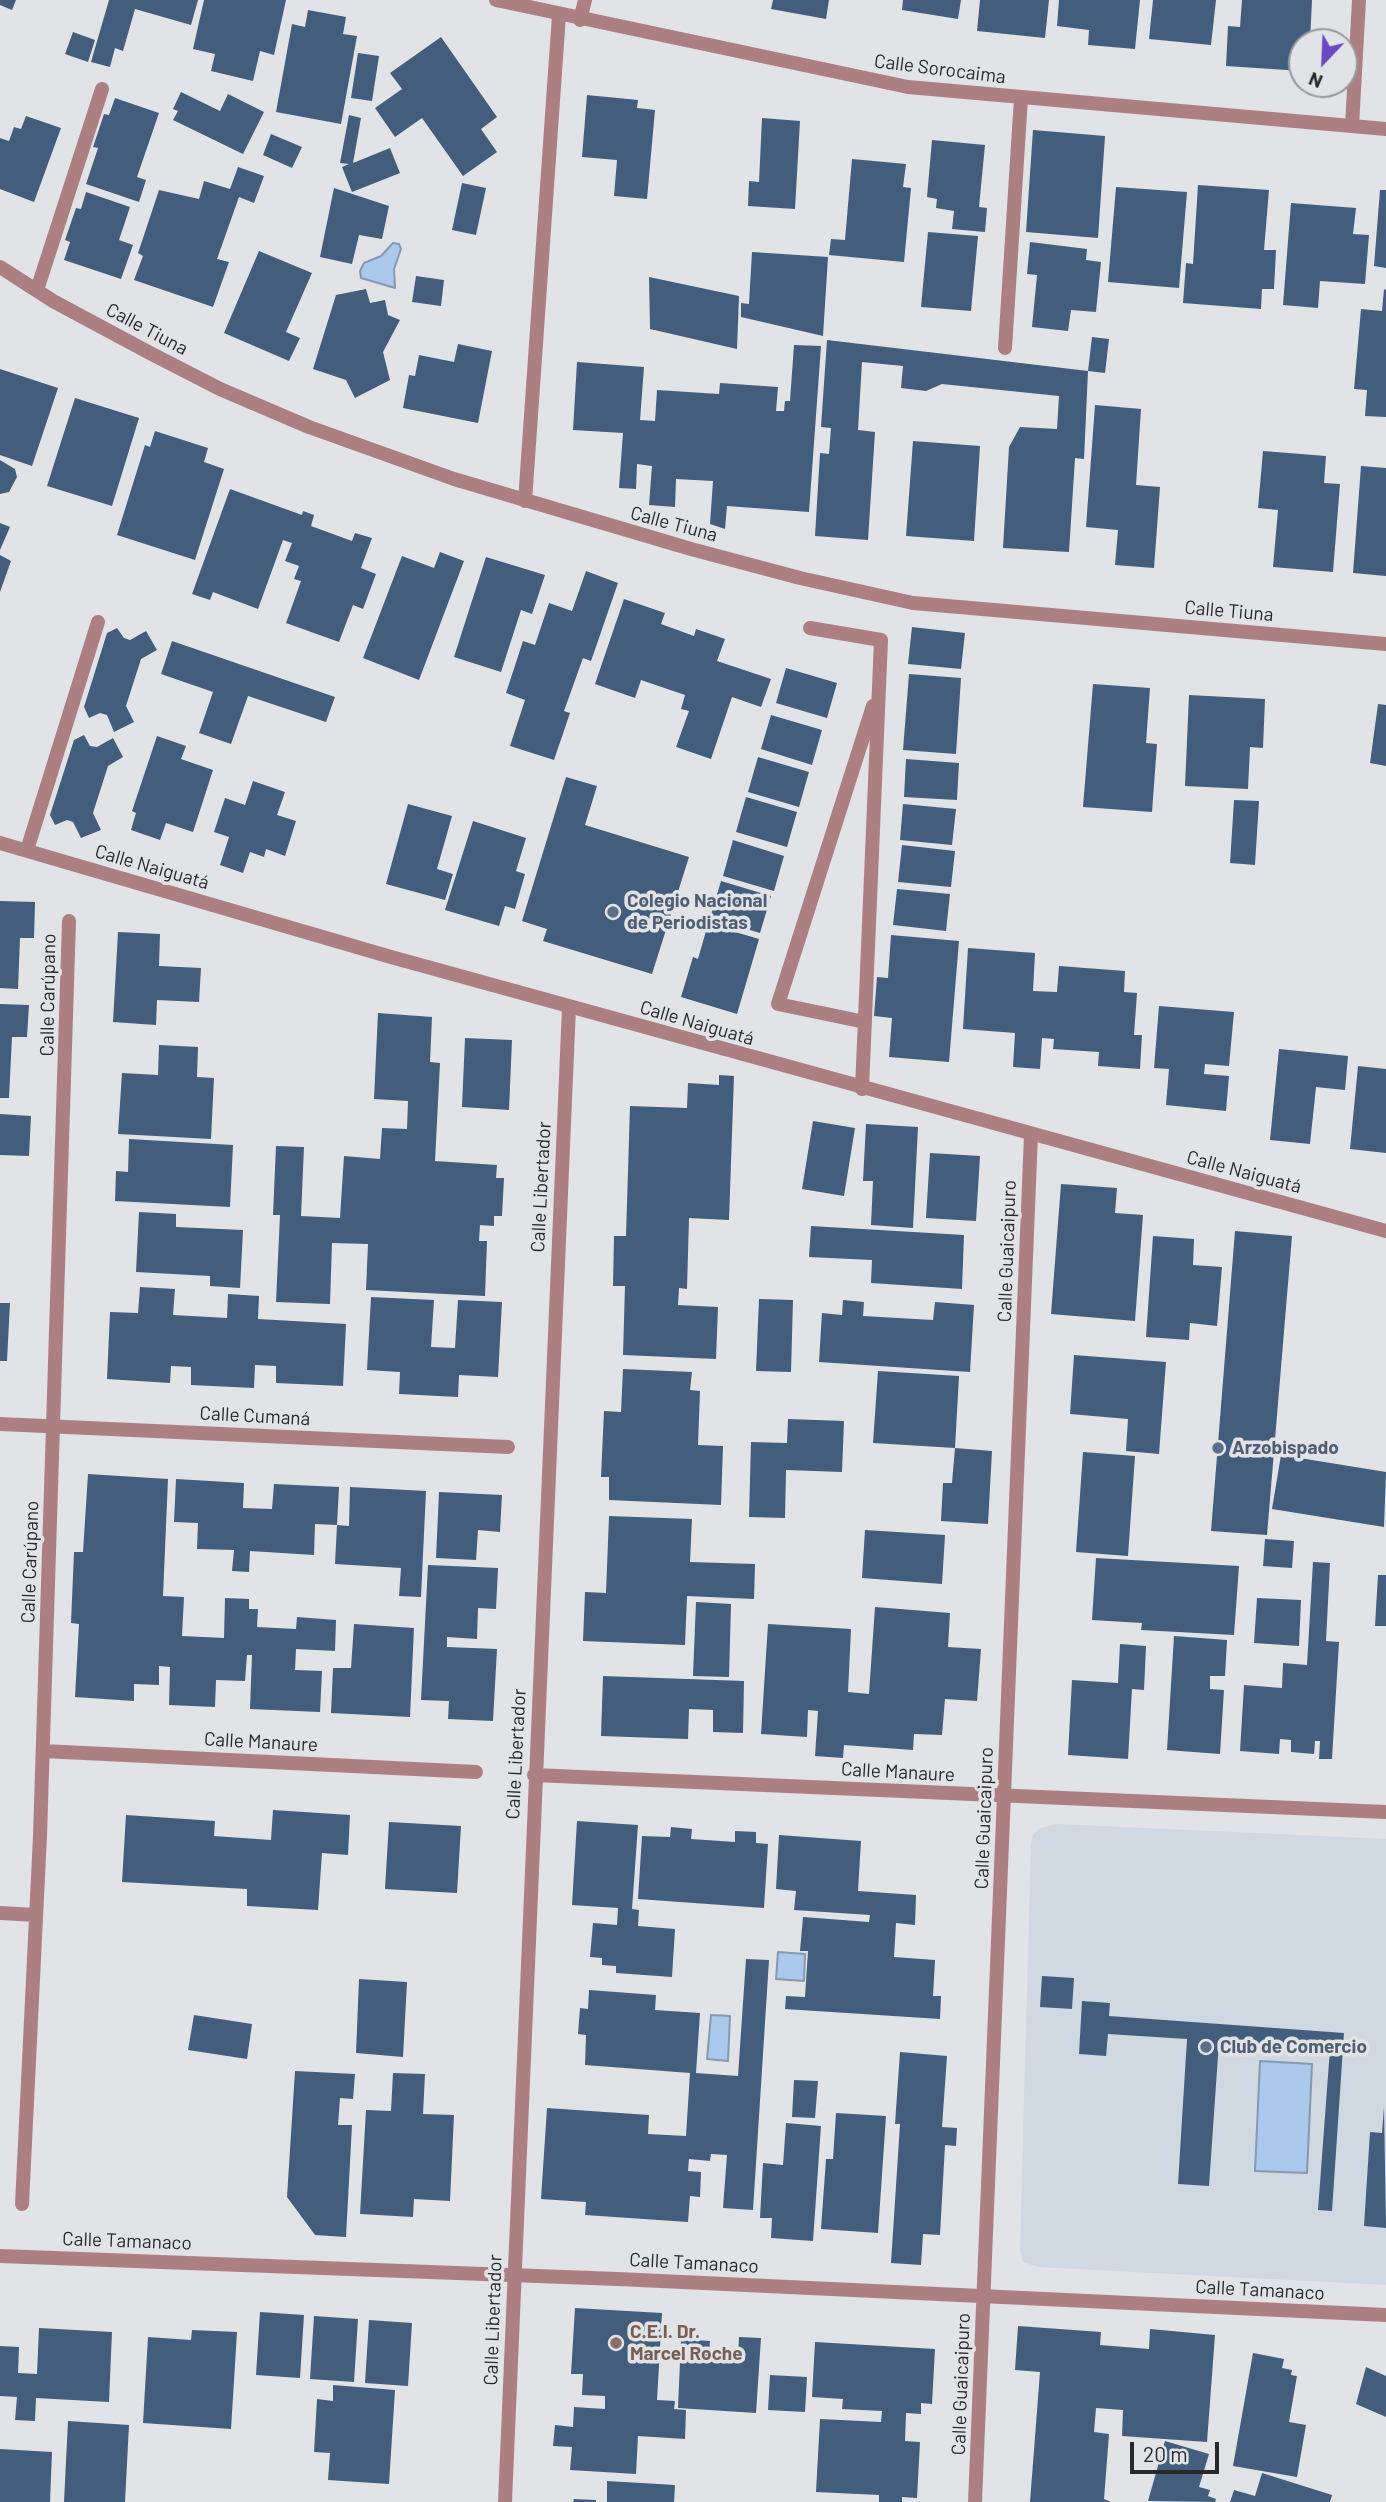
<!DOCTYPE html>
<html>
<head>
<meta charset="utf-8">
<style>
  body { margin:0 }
  #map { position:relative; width:1386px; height:2502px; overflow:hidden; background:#e1e3e6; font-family:Barlow,sans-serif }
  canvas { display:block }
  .north { position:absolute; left:1288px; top:28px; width:70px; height:70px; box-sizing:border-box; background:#e1e3e6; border:2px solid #97999b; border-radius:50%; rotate:203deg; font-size:19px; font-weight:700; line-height:28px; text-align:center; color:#28292a }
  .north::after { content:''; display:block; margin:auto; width:24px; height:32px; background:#684bc4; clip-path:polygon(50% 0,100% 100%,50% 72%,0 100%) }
  .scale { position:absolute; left:1130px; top:2442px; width:89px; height:32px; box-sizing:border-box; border:4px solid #28292a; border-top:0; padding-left:9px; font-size:21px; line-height:24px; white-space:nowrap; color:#28292a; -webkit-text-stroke:5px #e1e3e6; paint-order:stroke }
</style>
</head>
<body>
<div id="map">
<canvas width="1386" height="2502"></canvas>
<div class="north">N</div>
<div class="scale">20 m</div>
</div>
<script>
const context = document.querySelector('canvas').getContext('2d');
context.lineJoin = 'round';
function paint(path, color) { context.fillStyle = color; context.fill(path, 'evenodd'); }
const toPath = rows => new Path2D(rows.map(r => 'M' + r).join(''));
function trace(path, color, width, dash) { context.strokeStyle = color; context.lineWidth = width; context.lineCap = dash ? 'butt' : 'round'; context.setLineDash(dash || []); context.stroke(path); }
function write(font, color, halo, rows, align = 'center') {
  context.font = font + ' Barlow,sans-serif'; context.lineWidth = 7; context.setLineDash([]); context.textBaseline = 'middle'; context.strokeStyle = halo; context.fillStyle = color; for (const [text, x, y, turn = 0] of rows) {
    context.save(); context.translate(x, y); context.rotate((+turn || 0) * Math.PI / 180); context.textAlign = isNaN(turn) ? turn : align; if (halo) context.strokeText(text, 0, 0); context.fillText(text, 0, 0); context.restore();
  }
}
paint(toPath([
  [1056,1824,1386,1839,1386,2285,1038,2267,1023,2262,1020,2250,1031,1844,1033,1835,1040,1828]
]), '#d0d8e1');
const water = toPath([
  [393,243,399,244,401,249,394,269,395,288,361,278,360,271,364,263,381,256,393,243],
  [778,1952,805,1954,804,1981,776,1979,778,1952],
  [711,2015,730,2016,728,2061,707,2059,711,2015],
  [1260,2061,1312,2064,1307,2173,1255,2171,1260,2061]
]);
paint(water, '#abc9ec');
trace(water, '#8499b2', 2);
paint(toPath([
  [0,0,16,0,12,10,0,5],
  [109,0,198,0,191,25,135,9,123,51,115,48,110,67,91,62],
  [204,0,286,0,274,55,260,51,253,81,211,71,215,54,193,49],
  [773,0,829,0,826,19,771,9],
  [903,0,961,0,958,19,902,10],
  [980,0,1049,0,1045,38,977,31],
  [1059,0,1140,0,1135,49,1088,45,1089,30,1057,26],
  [1153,0,1216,0,1211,45,1149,39],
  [1242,0,1312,0,1310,42,1302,42,1302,71,1226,66,1228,26,1240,27],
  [308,10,346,17,343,34,357,36,341,124,276,112,292,24,305,27],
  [73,32,95,40,88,62,65,54],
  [441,37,497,117,481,129,497,152,463,176,422,118,395,137,375,108,402,89,390,73],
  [358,53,379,56,372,101,351,98],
  [181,92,220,111,228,94,264,112,243,154,173,120,178,111,173,109],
  [587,95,638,100,637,108,655,110,647,199,614,196,617,160,582,157],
  [115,98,159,113,137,177,146,180,139,202,86,184,98,148,93,147,104,114,109,115],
  [349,115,361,118,353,163,390,148,400,173,352,192,342,167,349,164,340,163],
  [26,116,61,128,34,202,0,189,0,138,9,141,14,127,21,129],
  [762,118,800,121,795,209,748,206,749,181,759,182],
  [1033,130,1105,136,1098,238,1026,232],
  [271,134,302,147,292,168,263,155],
  [932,140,985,145,979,207,987,208,985,232,952,229,954,211,936,208,937,199,927,197],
  [852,159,906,164,903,187,911,188,904,262,829,255,831,239,845,240],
  [238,167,264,176,254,203,239,197,217,259,229,262,213,307,134,280,143,256,138,253,159,190,199,199,204,181,230,189],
  [462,183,486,188,476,235,452,230],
  [1198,185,1269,190,1264,250,1276,250,1274,289,1262,289,1261,309,1183,303,1186,263,1193,264],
  [1116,187,1187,192,1179,288,1108,282],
  [334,188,389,206,382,239,359,235,352,264,320,257],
  [1380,190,1386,190,1386,268,1374,266],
  [86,192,130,207,119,240,133,245,121,279,64,260,70,242,65,240,76,208,81,209],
  [1291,203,1356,208,1353,234,1369,235,1365,284,1320,281,1318,308,1283,305],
  [928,232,978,236,971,311,921,307],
  [1030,242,1087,249,1086,260,1101,262,1096,312,1071,310,1068,331,1032,327,1037,275,1027,274],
  [259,251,312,273,286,332,300,338,289,361,224,333],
  [752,252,828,257,823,336,741,317,741,303,749,304],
  [416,276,444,280,441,306,412,302],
  [649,277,739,296,737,349,650,329],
  [366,289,370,303,385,300,388,315,400,320,383,352,390,380,355,398,346,380,313,369,336,295],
  [1384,289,1386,290,1386,417,1365,416,1367,390,1354,389,1361,309,1382,311],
  [1092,337,1109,339,1105,373,1088,371],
  [827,340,1088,371,1084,459,1075,458,1069,552,1003,548,1009,447,1020,427,1057,429,1059,396,942,384,926,391,901,388,903,366,862,362,858,430,875,432,868,540,815,536,820,453,829,454,831,428,821,427],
  [458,344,492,351,478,423,403,408,409,375,415,376,419,355,454,362],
  [794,345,821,346,809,512,727,506,725,529,710,524,713,481,676,479,675,507,649,505,652,466,637,464,636,489,619,488,623,433,573,430,577,362,644,367,640,420,655,421,657,390,719,394,720,383,778,387,776,411,784,411,785,401,790,401],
  [0,369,58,388,32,466,0,455],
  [75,398,139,418,112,506,47,486],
  [1095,405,1141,409,1136,485,1160,487,1154,568,1115,565,1118,530,1086,527],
  [155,431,208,448,204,462,224,469,195,560,117,535,145,445,150,447],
  [913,441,980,446,974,541,906,536],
  [1263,451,1326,456,1324,483,1340,484,1333,572,1273,567,1278,510,1258,508],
  [0,460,15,469,17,477,9,492,0,494],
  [1361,466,1386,468,1386,576,1353,573],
  [230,489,302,515,303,511,314,515,311,526,352,541,355,533,372,538,361,568,376,574,363,609,353,605,339,642,286,623,301,581,294,579,299,566,285,561,292,543,283,540,258,609,213,592,210,600,192,594],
  [0,523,10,527,0,550],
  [440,552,464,561,419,680,363,658,402,556,434,568],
  [0,555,11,561,0,592],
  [486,557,545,575,532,614,521,610,501,672,454,657],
  [586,571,618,583,591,661,583,658,564,711,570,713,554,760,510,746,525,700,506,693,523,641,535,645,549,603,572,611],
  [624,599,665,613,661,624,694,636,696,629,725,639,717,661,771,679,761,707,732,697,711,759,676,747,689,711,681,709,685,695,641,680,635,698,595,684],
  [912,627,965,633,961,669,908,664],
  [117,628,124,638,130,640,146,631,157,650,141,659,126,706,134,722,114,732,107,715,100,713,89,718,84,707,107,633],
  [172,641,335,697,326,722,248,696,231,744,199,733,213,692,161,674],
  [786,668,837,683,827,718,776,703],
  [909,674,961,678,956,754,903,750],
  [1093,684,1150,688,1146,743,1157,744,1152,812,1083,807],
  [1189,695,1265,699,1263,748,1250,747,1248,789,1185,786],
  [1378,704,1386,705,1386,766,1370,763],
  [771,715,822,730,812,765,761,749],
  [84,735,90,746,97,747,113,738,123,757,108,766,93,813,101,830,81,838,73,822,67,820,55,825,50,815,74,740],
  [157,736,186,746,181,759,213,770,193,832,166,823,160,840,131,830,136,813,132,811],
  [758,757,809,772,799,807,748,792],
  [906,759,959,763,957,800,904,797],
  [566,777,597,786,585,825,689,857,652,974,543,941,547,929,522,921],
  [253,781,285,792,277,815,296,821,285,856,266,849,264,857,250,852,243,873,220,865,229,837,214,832,225,798,245,805],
  [746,797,797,812,787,847,736,832],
  [1234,800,1259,801,1255,865,1230,863],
  [408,804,452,816,437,869,453,874,445,900,386,884],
  [903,804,956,809,952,845,900,840],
  [473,821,526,838,516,871,525,874,515,909,505,906,499,926,445,910],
  [733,840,784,856,774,891,723,876],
  [902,845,955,851,951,887,898,882],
  [721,881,771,896,760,933,710,918],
  [897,889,950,894,946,931,893,925],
  [0,901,35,902,34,938,20,938,18,989,0,988],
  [708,924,759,939,737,1014,681,997,693,957,698,959],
  [118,932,160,934,159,966,201,968,199,1002,157,1000,156,1025,113,1022],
  [891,935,959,941,949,1062,889,1057,892,1018,874,1016,877,977,888,978],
  [968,948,1035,953,1033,991,1057,992,1059,966,1125,971,1124,992,1137,993,1134,1035,1142,1035,1140,1069,1098,1066,1099,1052,1053,1049,1054,1039,1042,1038,1040,1069,1013,1067,1015,1033,963,1029],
  [0,1004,29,1005,27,1037,12,1037,9,1098,0,1098],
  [1159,1006,1234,1012,1229,1066,1205,1064,1204,1074,1229,1076,1226,1111,1166,1105,1169,1069,1154,1068],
  [378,1013,432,1017,430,1062,440,1063,435,1161,497,1165,496,1178,504,1178,502,1216,494,1216,494,1226,480,1225,479,1241,487,1241,485,1296,366,1290,368,1244,332,1243,330,1304,276,1302,280,1215,273,1215,276,1146,304,1147,301,1216,340,1218,344,1156,380,1159,382,1128,407,1129,408,1101,374,1099],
  [465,1038,512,1040,509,1110,462,1107],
  [159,1045,198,1047,197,1077,214,1078,211,1139,118,1134,122,1073,158,1075],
  [1279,1049,1348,1056,1345,1090,1316,1087,1310,1144,1270,1140],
  [1358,1066,1386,1069,1386,1153,1350,1149],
  [719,1075,734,1076,729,1220,689,1218,687,1289,679,1288,678,1305,718,1307,716,1359,623,1355,625,1286,613,1286,614,1236,626,1236,630,1106,687,1108,688,1083,719,1085],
  [0,1114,31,1116,29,1156,0,1155],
  [813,1121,855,1128,844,1196,802,1189],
  [866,1124,918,1127,913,1228,871,1225,873,1181,863,1181],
  [129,1139,233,1145,230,1207,115,1201,116,1171,128,1172],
  [930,1153,980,1156,976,1221,926,1218],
  [1061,1184,1117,1188,1115,1213,1143,1215,1135,1321,1051,1314],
  [139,1212,176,1214,176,1227,243,1230,240,1288,210,1286,210,1276,136,1272],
  [811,1226,964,1235,962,1289,871,1283,872,1260,809,1257],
  [1235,1231,1292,1236,1267,1535,1211,1531],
  [1153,1236,1194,1239,1193,1265,1222,1267,1217,1326,1190,1323,1189,1340,1146,1337],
  [140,1287,175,1289,173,1315,227,1318,228,1294,259,1296,258,1319,346,1324,343,1386,276,1383,276,1366,255,1365,254,1388,191,1385,191,1367,171,1366,170,1383,107,1379,110,1312,138,1313],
  [371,1297,434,1300,431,1347,455,1348,458,1300,502,1302,498,1377,459,1375,458,1397,399,1394,400,1372,367,1370],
  [759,1299,793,1300,791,1372,756,1371],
  [843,1300,864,1302,863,1316,933,1320,935,1302,974,1305,970,1372,819,1362,822,1313,842,1315],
  [0,1303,10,1303,7,1361,0,1361],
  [1074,1355,1166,1362,1159,1454,1126,1451,1128,1419,1070,1414],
  [623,1369,692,1372,690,1390,700,1391,698,1445,723,1446,721,1505,609,1500,609,1477,601,1477,604,1411,621,1412],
  [878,1371,959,1376,955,1448,873,1443],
  [788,1419,844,1421,842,1472,786,1470,785,1518,749,1517,751,1442,787,1443],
  [955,1448,992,1451,988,1524,941,1521,943,1483,952,1483],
  [1083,1452,1135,1456,1128,1556,1076,1552],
  [1281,1455,1386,1472,1384,1527,1272,1509],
  [88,1474,168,1479,163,1596,184,1597,182,1636,224,1638,225,1598,249,1599,249,1609,258,1609,257,1627,296,1629,297,1617,336,1620,335,1651,296,1649,295,1670,322,1671,320,1712,250,1709,252,1655,247,1655,245,1681,216,1680,215,1707,169,1705,170,1667,159,1666,159,1685,134,1684,134,1701,75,1697,79,1624,71,1623,74,1552,83,1552],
  [176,1479,244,1483,243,1508,272,1509,274,1484,339,1487,337,1525,315,1524,314,1555,250,1551,249,1572,232,1571,234,1550,197,1549,198,1523,174,1522],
  [350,1487,426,1491,421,1597,399,1596,401,1568,335,1564,337,1525,349,1526],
  [439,1492,502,1495,500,1532,478,1530,476,1560,436,1558],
  [609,1516,692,1519,690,1562,755,1564,754,1599,687,1596,685,1645,583,1641,585,1592,606,1593],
  [865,1530,945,1535,942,1584,862,1578],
  [1265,1539,1294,1541,1292,1568,1263,1566],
  [1096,1558,1239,1566,1234,1635,1141,1630,1142,1623,1092,1620],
  [1313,1562,1330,1563,1326,1641,1339,1642,1332,1759,1319,1759,1320,1741,1315,1741,1314,1754,1291,1752,1291,1740,1280,1739,1279,1754,1240,1751,1244,1685,1282,1688,1283,1663,1307,1665],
  [428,1565,498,1568,496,1609,478,1608,477,1639,447,1637,447,1647,497,1649,493,1721,448,1719,449,1701,421,1700],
  [1378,1575,1386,1575,1386,1626,1375,1626],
  [1257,1598,1301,1600,1299,1646,1254,1643],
  [696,1602,731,1604,729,1677,693,1676],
  [875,1607,950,1613,948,1647,981,1649,977,1701,945,1699,942,1735,914,1734,913,1750,844,1745,843,1758,815,1756,818,1711,808,1710,807,1737,761,1734,768,1624,851,1629,848,1692,869,1694],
  [354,1624,414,1628,410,1717,331,1713,333,1668,351,1668],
  [1174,1636,1227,1640,1225,1676,1210,1676,1210,1689,1224,1690,1220,1754,1167,1750],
  [1120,1644,1146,1646,1144,1690,1132,1689,1128,1759,1068,1755,1072,1680,1118,1683],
  [603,1676,744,1681,743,1733,713,1732,713,1710,689,1709,688,1739,601,1736],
  [273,1810,350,1815,348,1855,322,1853,318,1910,247,1906,247,1889,122,1882,126,1815,215,1821,214,1836,271,1840],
  [577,1821,638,1825,632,1909,639,1910,638,1926,675,1929,672,1977,616,1973,616,1966,602,1965,602,1958,590,1957,593,1923,617,1925,618,1908,572,1905],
  [389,1822,461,1826,457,1893,385,1889],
  [671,1827,692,1829,691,1839,735,1842,735,1831,756,1832,756,1843,768,1844,764,1908,638,1899,642,1836,670,1837],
  [779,1835,861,1841,858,1891,916,1895,915,1925,896,1923,894,1957,935,1960,933,1996,941,1996,940,2019,785,2009,786,1996,805,1997,808,1951,800,1951,803,1917,869,1922,870,1915,794,1910,796,1891,776,1889],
  [746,1959,769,1960,753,2210,723,2208,727,2155,711,2154,710,2161,689,2159,688,2171,701,2172,700,2197,690,2196,688,2222,585,2215,586,2202,541,2199,547,2108,649,2115,648,2134,686,2136,690,2073,585,2065,586,2035,578,2034,580,2008,588,2009,589,1990,656,1995,655,2010,700,2013,696,2073,738,2076],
  [1042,1976,1074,1978,1072,2009,1040,2007],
  [359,1979,407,1982,403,2057,356,2053],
  [1082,2001,1110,2003,1109,2016,1344,2033,1332,2211,1318,2210,1330,2049,1219,2041,1209,2186,1178,2184,1187,2039,1108,2034,1106,2056,1079,2054],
  [194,2015,252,2024,247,2059,188,2050],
  [900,2052,947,2056,942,2127,957,2128,956,2146,945,2145,940,2235,923,2234,921,2265,891,2263,900,2124,895,2124],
  [295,2071,355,2074,353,2099,340,2098,338,2125,352,2125,346,2237,315,2235,287,2197],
  [393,2073,425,2074,423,2114,454,2115,450,2201,414,2199,413,2217,360,2214,366,2110,391,2111],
  [794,2080,818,2081,815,2118,792,2117],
  [1384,2107,1386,2228,1364,2226,1370,2132,1382,2133],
  [836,2113,886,2116,878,2233,821,2229,826,2159,833,2159],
  [786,2123,821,2126,813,2241,771,2238,772,2218,760,2218,763,2163,783,2165],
  [575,2308,662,2313,657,2400,675,2401,674,2409,686,2410,685,2439,638,2436,636,2474,570,2470,572,2447,553,2446,555,2425,573,2427,574,2407,605,2409,605,2396,582,2395,583,2374,571,2374],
  [260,2312,304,2315,300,2378,256,2375],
  [314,2316,358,2319,354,2382,310,2379],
  [369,2320,412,2323,408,2386,365,2383],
  [1018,2326,1101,2332,1100,2345,1149,2349,1150,2329,1215,2335,1207,2442,1122,2436,1123,2410,1096,2408,1094,2432,1109,2434,1104,2499,1111,2502,1030,2502,1040,2372,1015,2370],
  [39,2328,112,2332,109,2402,36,2398,35,2421,15,2420,17,2397,0,2396,0,2346,19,2347,18,2373,37,2374],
  [192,2330,237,2332,231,2429,143,2423,148,2337,191,2340],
  [739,2337,761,2338,756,2413,678,2408,681,2339,710,2341,709,2355,738,2356],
  [815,2342,935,2349,932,2404,921,2403,921,2414,906,2413,905,2441,920,2442,917,2498,902,2497,902,2502,879,2502,879,2495,816,2492,820,2419,881,2422,882,2411,842,2409,843,2399,812,2397],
  [1253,2353,1284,2359,1282,2368,1292,2370,1291,2375,1297,2376,1289,2422,1306,2425,1297,2477,1233,2466],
  [1366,2367,1386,2376,1386,2417,1356,2404],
  [770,2375,807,2377,805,2412,768,2410],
  [333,2385,395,2390,389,2484,328,2480,330,2453,314,2452,317,2399,333,2401],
  [68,2421,129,2425,125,2502,64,2502],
  [1165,2441,1209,2454,1199,2487,1210,2490,1208,2496,1216,2499,1215,2502,1148,2501],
  [0,2449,52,2452,50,2502,0,2502],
  [1262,2473,1332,2495,1330,2502,1230,2502,1234,2490,1255,2496],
  [607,2481,675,2485,674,2502,607,2502],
  [574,2499,596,2500,596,2502,573,2502]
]), '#425e7c');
trace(toPath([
  [580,20,585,0],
  [37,290,102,89],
  [27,850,98,622]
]), '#ac8082', 14);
trace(toPath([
  [496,0,908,87,1386,129],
  [1352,126,1359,0],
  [0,267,53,301,148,352,220,389,309,427,454,479,691,549,800,578,913,603,1386,644],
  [1005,348,1021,98],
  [525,501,559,15],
  [810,628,881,640,862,1089],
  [865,1022,778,1004,873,706],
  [0,1424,508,1447],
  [43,1751,476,1772],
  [534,1775,1386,1812],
  [0,1913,36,1915],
  [22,2204,40,1836,69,921],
  [0,2256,618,2279,1386,2315],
  [505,2502,569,1007],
  [975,2502,1031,1135]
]), '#ac8082', 14);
trace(toPath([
  [0,843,391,957,1386,1231]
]), '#ac8082', 14);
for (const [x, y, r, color] of [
  [613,912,7,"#5c6f8a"],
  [1218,1448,7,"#5c6f8a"],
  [1206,2047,7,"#5c6f8a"],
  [616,2343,7,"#8d6e63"]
]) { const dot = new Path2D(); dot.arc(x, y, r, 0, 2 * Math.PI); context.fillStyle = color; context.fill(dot); trace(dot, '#e1e3e6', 2.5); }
write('19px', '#28292a', '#e1e3e6', [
  ["Calle Sorocaima",940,69,7],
  ["Calle Tiuna",147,329,28],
  ["Calle Tiuna",674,524,15],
  ["Calle Tiuna",1229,611,5],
  ["Calle Naiguatá",152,867,16],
  ["Calle Carúpano",48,995,-89],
  ["Calle Naiguatá",697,1023,16],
  ["Calle Naiguatá",1244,1172,15],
  ["Calle Libertador",541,1187,-87],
  ["Calle Guaicaipuro",1007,1251,-88],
  ["Calle Cumaná",255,1416,3],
  ["Calle Carúpano",30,1562,-88],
  ["Calle Manaure",261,1742,3],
  ["Calle Libertador",516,1754,-87],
  ["Calle Manaure",898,1772,3],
  ["Calle Guaicaipuro",984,1818,-88],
  ["Calle Tamanaco",127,2241,2],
  ["Calle Tamanaco",694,2263,3],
  ["Calle Tamanaco",1260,2290,3],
  ["Calle Libertador",493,2320,-88],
  ["Calle Guaicaipuro",961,2384,-88]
]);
write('bold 19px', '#4e5e75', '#e1e3e6', [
  ["Colegio Nacional",627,901],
  ["de Periodistas",627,923],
  ["Arzobispado",1232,1448],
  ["Club de Comercio",1220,2047]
], 'left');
write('bold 19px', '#785e54', '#e1e3e6', [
  ["C.E.I. Dr.",630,2332],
  ["Marcel Roche",630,2354]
], 'left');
</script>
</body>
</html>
